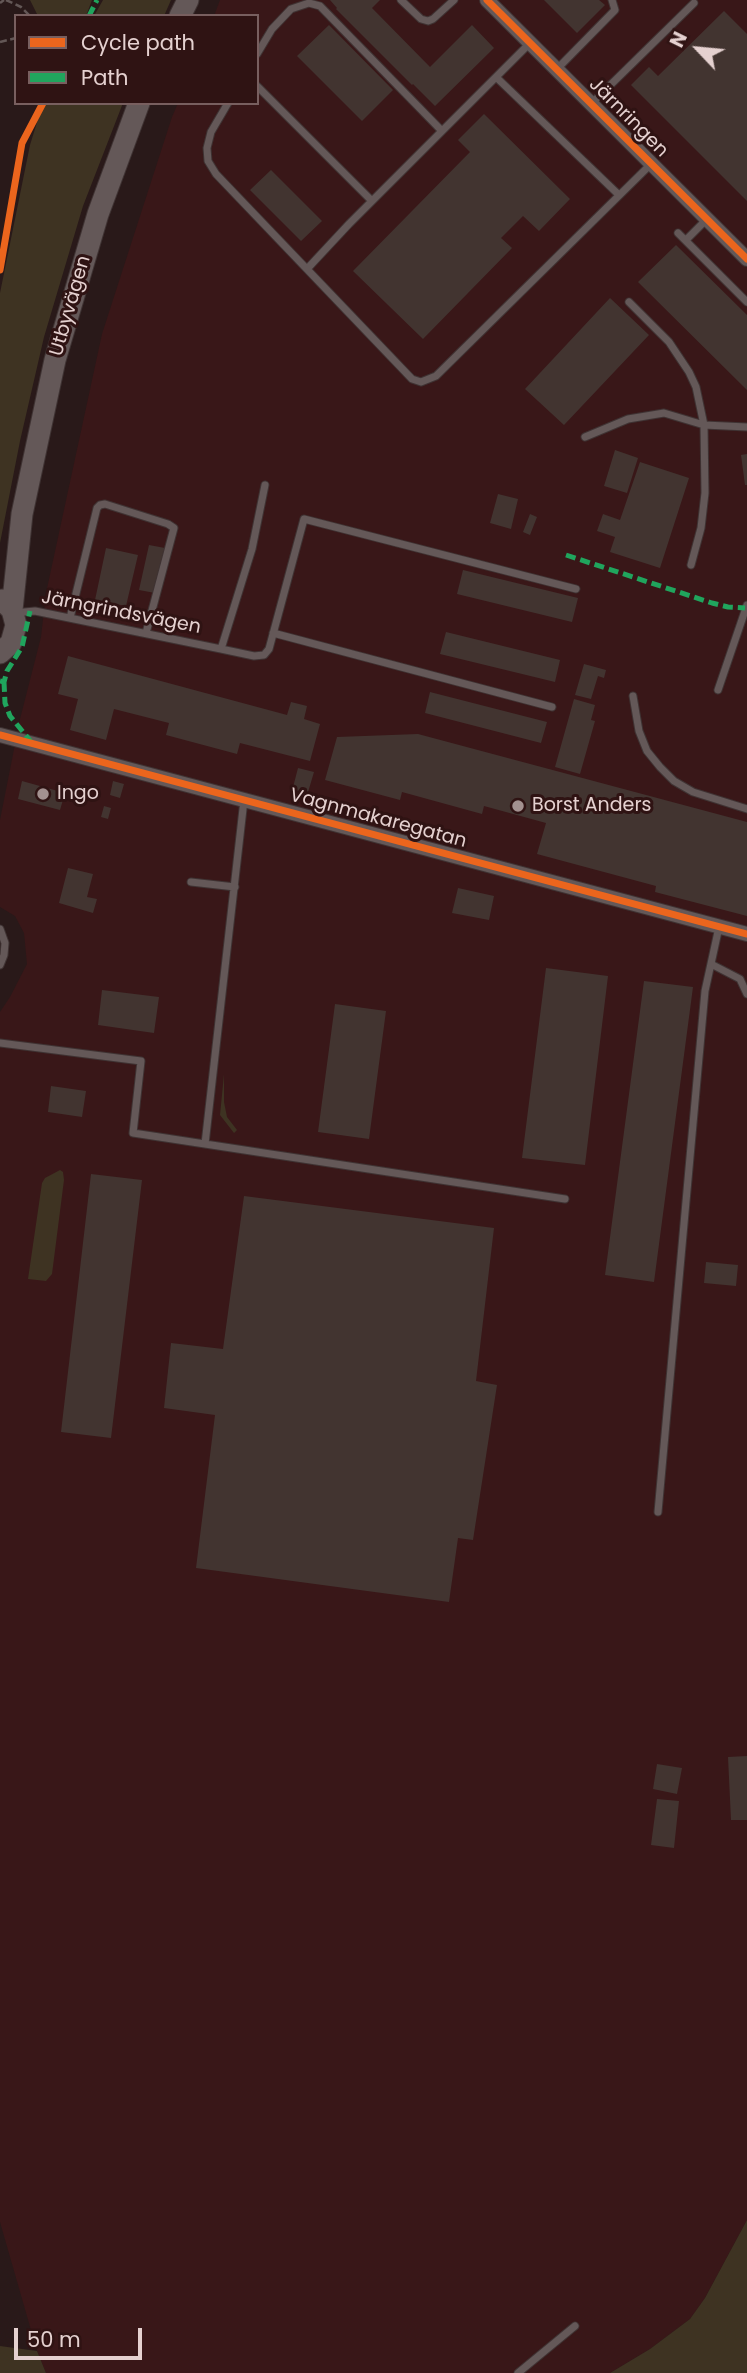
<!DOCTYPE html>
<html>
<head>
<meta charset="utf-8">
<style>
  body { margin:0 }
  #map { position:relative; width:747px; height:2373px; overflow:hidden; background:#291919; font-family:Poppins,sans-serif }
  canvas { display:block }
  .legend { position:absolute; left:14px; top:14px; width:245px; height:91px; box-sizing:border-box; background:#2f1313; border:2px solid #785f5f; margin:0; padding:9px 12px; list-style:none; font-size:21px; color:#e5d1d0 }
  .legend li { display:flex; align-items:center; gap:14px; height:35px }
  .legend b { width:35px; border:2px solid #785f5f }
  .north { position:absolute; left:663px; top:14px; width:70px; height:70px; -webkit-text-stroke:5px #2f1313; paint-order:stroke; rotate:296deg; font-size:19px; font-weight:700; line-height:28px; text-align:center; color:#e5d1d0 }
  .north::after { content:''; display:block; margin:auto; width:24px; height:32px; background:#e5d1d0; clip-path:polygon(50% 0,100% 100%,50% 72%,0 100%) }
  .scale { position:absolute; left:14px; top:2328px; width:128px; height:32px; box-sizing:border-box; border:4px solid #e5d1d0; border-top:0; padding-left:9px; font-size:21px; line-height:24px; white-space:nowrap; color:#e5d1d0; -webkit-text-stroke:5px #2f1313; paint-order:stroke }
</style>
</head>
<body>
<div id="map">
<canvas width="747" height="2373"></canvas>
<ul class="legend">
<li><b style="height:9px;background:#eb651d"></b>Cycle path</li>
<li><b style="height:9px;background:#20a55d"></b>Path</li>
</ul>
<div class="north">N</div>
<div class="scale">50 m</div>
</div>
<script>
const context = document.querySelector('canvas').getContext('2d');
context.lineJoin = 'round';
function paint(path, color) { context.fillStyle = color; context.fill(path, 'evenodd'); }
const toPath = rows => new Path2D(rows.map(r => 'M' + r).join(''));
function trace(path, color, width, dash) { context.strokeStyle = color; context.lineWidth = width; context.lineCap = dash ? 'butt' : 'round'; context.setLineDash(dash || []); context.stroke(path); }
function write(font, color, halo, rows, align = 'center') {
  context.font = font + ' Poppins,sans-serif'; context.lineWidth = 6; context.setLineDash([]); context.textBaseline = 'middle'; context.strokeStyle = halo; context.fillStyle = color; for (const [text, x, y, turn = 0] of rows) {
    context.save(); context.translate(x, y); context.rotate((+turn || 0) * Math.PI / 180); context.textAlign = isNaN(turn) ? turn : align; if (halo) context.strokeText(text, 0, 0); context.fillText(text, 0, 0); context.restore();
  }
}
paint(toPath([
  [220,0,747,0,747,2220,705,2298,690,2319,650,2349,610,2373,46,2373,37,2351,0,2222,0,1012,10,997,27,964,24,933,15,916,0,907,0,820,20,719,41,637,46,593,102,334,172,117,178,103,257,103,257,16,214,16]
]), '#391718');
paint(toPath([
  [30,0,92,0,86,16,38,16],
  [103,0,171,0,164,16,94,16],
  [46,103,123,103,83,206,44,337,20,441,0,543,0,293,30,145,39,116],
  [224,1074,224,1102,227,1117,237,1130,234,1133,220,1115],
  [60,1170,63,1172,64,1180,52,1274,46,1281,28,1279,42,1183,45,1178],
  [747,2220,747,2373,610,2373,650,2349,690,2319,705,2298],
  [0,2346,37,2351,46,2373,0,2373]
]), '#3e3322');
paint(toPath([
  [330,0,380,0,372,8,430,67,472,25,494,48,435,106,413,84,412,85,336,9,337,8],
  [544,0,599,0,605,5,577,33],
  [724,11,747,34,747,201,631,85,649,67,658,76],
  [329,25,393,90,362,121,297,56],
  [484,114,570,199,539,231,523,216,501,238,512,248,423,339,353,271,470,152,458,140],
  [271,170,322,221,301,241,250,190],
  [676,245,747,315,747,390,638,282],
  [610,298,649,335,564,425,525,389],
  [615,450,638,458,627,493,604,486],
  [747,454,747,485,745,485,741,455],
  [640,462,689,478,660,568,610,552,615,537,597,531,603,514,620,520],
  [498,494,518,499,511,529,490,523],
  [530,514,537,517,530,535,523,532],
  [149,545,165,548,155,593,139,590],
  [106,548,138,555,126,606,95,600],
  [463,570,578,598,572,622,457,594],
  [446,632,560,660,555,682,440,654],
  [68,656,287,715,291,702,307,706,304,719,320,724,310,761,240,743,237,754,166,735,169,723,114,709,106,740,70,730,78,699,58,694],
  [584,664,606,670,604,678,598,676,591,699,575,695],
  [430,692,547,722,541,743,425,713],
  [574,699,595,705,591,720,595,721,580,774,555,767],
  [418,734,747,822,747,916,655,892,656,886,537,854,546,823,484,806,482,814,402,792,400,800,325,780,337,737],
  [298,768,314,772,306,799,291,795],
  [22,781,65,793,60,810,18,799],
  [113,781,124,784,120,798,110,795],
  [104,806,111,808,108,819,101,817],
  [68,868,93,874,87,897,97,899,93,913,59,903],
  [458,888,494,896,489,920,452,913],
  [546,968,608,976,585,1165,522,1158],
  [644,981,693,987,654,1282,605,1275],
  [102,990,159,997,154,1033,98,1025],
  [335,1004,386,1011,369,1139,318,1132],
  [51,1086,86,1091,82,1117,48,1112],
  [91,1174,142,1180,111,1438,61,1432],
  [244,1196,494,1228,476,1381,497,1385,473,1540,458,1538,449,1602,196,1568,215,1415,164,1408,171,1343,223,1349],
  [706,1262,738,1265,736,1286,704,1283],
  [747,1756,747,1820,731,1820,728,1757],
  [657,1764,682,1768,677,1794,653,1789],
  [657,1799,679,1801,674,1848,651,1845]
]), '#423430');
const service = toPath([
  [401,0,421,19,428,21,433,19,454,0],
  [257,54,272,29,291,9,309,3,320,6,442,131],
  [557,69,615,10,612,0],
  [496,77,619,195],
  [257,86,372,201],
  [228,103,211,132,207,148,208,161,216,174,412,379,421,382,436,376,651,164],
  [591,104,694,3],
  [678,233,747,302],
  [686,240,707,219],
  [307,269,349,224,530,43],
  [629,302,669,342,689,372,696,387,704,425,705,493,701,528,691,565],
  [585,437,628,419,664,413,704,425,747,427],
  [14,613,35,611,221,649,252,549,265,485],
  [70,618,97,508,100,505,105,504,168,524,174,528,146,633],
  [273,633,552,707],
  [221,649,254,656,264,655,269,649,304,519,576,589],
  [718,690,747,605],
  [633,696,639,731,647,751,660,767,674,781,693,792,747,809],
  [191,882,235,887],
  [0,929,5,943,4,955,0,965],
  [711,964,740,979,747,994],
  [0,1043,141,1061,133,1133,205,1144,244,800],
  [205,1144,565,1199],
  [658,1512,705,991,719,927],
  [518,2373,575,2326]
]);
const minor = toPath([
  [487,0,747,259],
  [0,735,747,934]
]);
const secondary = toPath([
  [180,16,188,0],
  [12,610,22,514,55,360,98,214,139,103],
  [0,653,11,643,16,625,12,610,2,600]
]);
trace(service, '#3f3333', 9);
trace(minor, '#3f3333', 16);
trace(secondary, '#3f3333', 23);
trace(toPath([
  [6,0,21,7,30,16],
  [0,3,4,0],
  [0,42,16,38]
]), '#635756', 2.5, [7, 3.5]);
trace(service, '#645858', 7);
trace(minor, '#645858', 14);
trace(secondary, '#645858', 21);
trace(toPath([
  [89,16,97,0],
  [566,555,712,603,728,607,745,608],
  [0,681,4,682,7,671,22,647,30,611],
  [4,682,5,703,10,716,32,743]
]), '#20a55d', 5, [10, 5]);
trace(toPath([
  [487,0,747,259],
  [0,270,22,143,43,103],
  [0,735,747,934]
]), '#eb651d', 7);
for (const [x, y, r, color] of [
  [43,794,7,"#a39190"],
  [518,806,7,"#a39190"]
]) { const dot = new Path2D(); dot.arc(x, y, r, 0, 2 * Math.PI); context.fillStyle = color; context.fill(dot); trace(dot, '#2f1313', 2.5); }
write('19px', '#e5d1d0', '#2f1313', [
  ["Järnringen",628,118,45],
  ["Utbyvägen",71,306,-74],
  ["Järngrindsvägen",121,613,11],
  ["Vagnmakaregatan",378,819,15]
]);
write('19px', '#e5d1d0', '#2f1313', [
  ["Ingo",57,794],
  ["Borst Anders",532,806]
], 'left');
</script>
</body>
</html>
